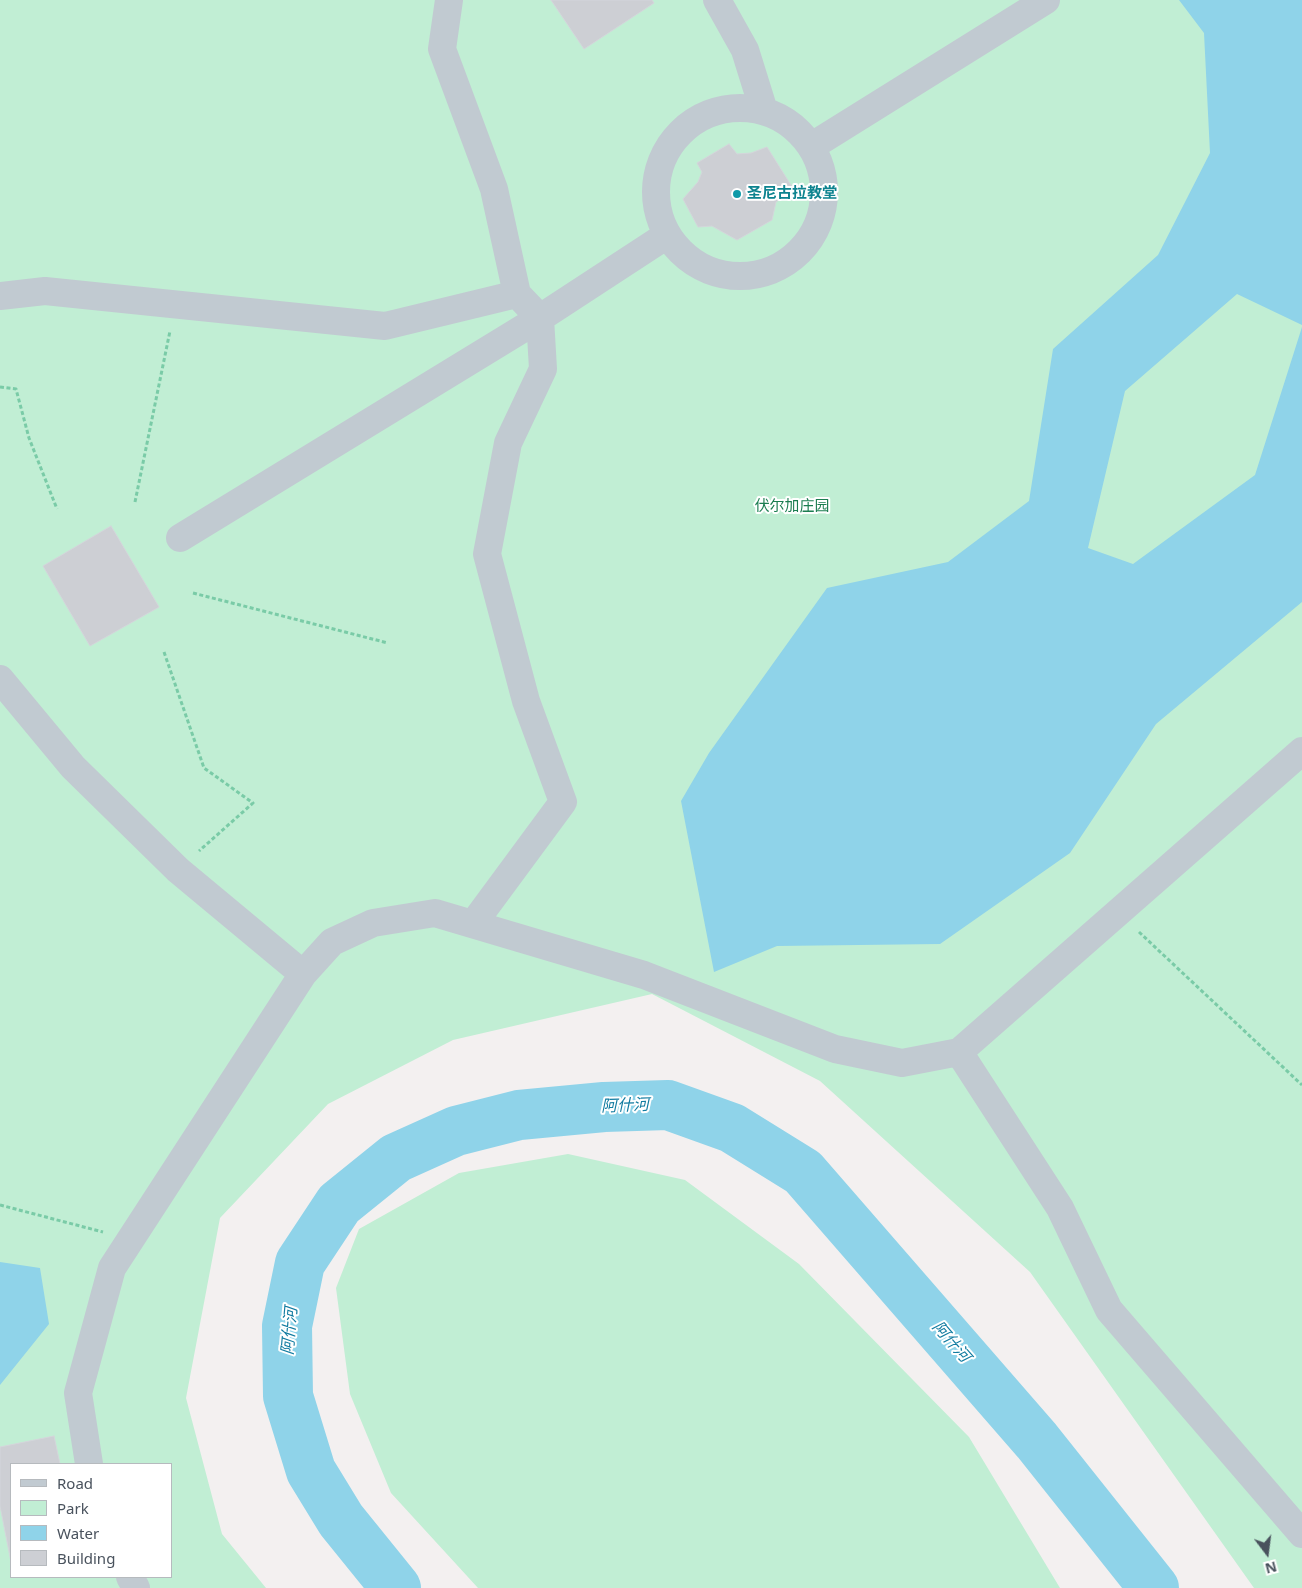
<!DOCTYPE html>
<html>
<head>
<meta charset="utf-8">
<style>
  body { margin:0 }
  #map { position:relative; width:1302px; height:1588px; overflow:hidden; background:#f3f0f0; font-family:"Noto Sans",sans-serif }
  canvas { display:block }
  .legend { position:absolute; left:10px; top:1463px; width:162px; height:115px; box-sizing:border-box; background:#fff; border:1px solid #b6babe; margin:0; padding:6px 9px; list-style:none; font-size:15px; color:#49525d }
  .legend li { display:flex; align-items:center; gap:10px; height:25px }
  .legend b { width:25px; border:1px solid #b6babe }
  .north { position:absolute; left:1242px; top:1528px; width:50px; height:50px; -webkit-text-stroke:4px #fff; paint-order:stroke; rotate:165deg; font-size:14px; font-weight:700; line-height:20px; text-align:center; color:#49525d }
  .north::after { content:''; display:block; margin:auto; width:18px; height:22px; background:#49525d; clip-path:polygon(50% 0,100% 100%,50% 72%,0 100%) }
</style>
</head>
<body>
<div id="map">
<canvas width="1302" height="1588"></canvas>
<ul class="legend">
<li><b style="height:6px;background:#c1cad1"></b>Road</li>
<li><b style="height:14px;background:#c1eed4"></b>Park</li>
<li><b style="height:14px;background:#8fd3e9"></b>Water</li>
<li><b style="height:14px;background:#cdcfd4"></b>Building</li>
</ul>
<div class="north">N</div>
</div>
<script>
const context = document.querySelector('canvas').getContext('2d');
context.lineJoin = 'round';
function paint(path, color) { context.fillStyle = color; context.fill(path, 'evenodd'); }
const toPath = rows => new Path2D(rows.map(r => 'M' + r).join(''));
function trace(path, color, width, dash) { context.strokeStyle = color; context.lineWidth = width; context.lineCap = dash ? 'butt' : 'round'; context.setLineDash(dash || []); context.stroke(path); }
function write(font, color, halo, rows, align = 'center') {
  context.font = font + ' "Noto Sans","Noto Sans SC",sans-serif'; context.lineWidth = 4; context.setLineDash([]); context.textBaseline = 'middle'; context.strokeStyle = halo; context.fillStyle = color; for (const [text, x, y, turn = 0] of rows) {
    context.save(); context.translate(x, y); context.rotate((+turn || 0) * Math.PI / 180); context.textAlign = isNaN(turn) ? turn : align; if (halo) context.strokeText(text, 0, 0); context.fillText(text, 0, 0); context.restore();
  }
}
paint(toPath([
  [0,0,1302,0,1302,1588,1254,1588,1030,1272,820,1081,652,994,453,1040,328,1104,220,1218,186,1398,222,1534,266,1588,0,1588],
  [11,1464,171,1464,171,1577,11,1577],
  [568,1154,685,1180,799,1264,969,1437,1060,1588,478,1588,391,1493,350,1394,336,1288,359,1229,459,1173]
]), '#c1eed4');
paint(toPath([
  [1179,0,1302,0,1302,325,1237,294,1125,391,1088,548,1133,564,1255,475,1302,327,1302,602,1156,724,1070,853,940,944,777,946,714,972,681,801,709,753,827,588,948,562,1029,501,1053,349,1158,255,1210,153,1204,33],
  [0,1262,40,1268,49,1324,0,1385]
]), '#8fd3e9');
trace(toPath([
  [396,1588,341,1520,311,1471,288,1396,287,1326,300,1263,339,1204,396,1158,456,1131,519,1115,604,1107,668,1105,732,1128,803,1172,1037,1441,1154,1588]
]), '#8fd3e9', 50);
const building = toPath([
  [551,0,652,0,654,3,584,49,551,0],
  [729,144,737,154,751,153,767,147,794,190,776,202,772,220,737,240,712,226,698,227,683,199,698,182,702,172,697,163,729,144],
  [111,526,159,607,90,646,43,566,111,526],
  [54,1436,60,1464,11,1464,11,1562,0,1506,0,1447,54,1436]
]);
paint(building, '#cdcfd4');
trace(building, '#d4d6db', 1);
trace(toPath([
  [0,387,16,389,29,438,57,509],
  [135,502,170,331],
  [193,593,388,643],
  [164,652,204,768,253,803,199,851],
  [1139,932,1302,1085],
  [0,1205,103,1232]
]), '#7acba7', 3, [4, 2.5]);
trace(toPath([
  [449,0,442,49,494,189,517,294],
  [717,0,745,50,764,111],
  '656 192a84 84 0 1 1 168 0a84 84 0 1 1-168 0Z',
  [812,146,1046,0],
  [0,296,45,291,385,326,517,294,540,318,543,369,508,443,487,554,526,701,563,802,473,924],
  [180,538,540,318,667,235],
  [0,679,73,767,178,870,303,974],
  [959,1052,1060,1208,1109,1310,1302,1534],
  [89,1464,78,1393,112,1268,303,974,332,942,373,923,435,913,644,975,835,1049,902,1063,959,1052,1302,751],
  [130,1577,136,1588]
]), '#c1cad1', 28);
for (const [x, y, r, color] of [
  [737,194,5,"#0f9aa8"]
]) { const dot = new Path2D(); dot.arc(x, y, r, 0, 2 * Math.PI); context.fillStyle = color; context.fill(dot); trace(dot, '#fff', 2); }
write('bold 15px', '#0d838f', '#fff', [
  ["圣尼古拉教堂",747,194]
], 'left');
write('15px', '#1b7d50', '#fff', [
  ["伏尔加庄园",792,507]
]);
write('italic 16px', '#117ba0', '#fff', [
  ["阿什河",625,1106,-2],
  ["阿什河",290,1331,-85],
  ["阿什河",951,1342,49]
]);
</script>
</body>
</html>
